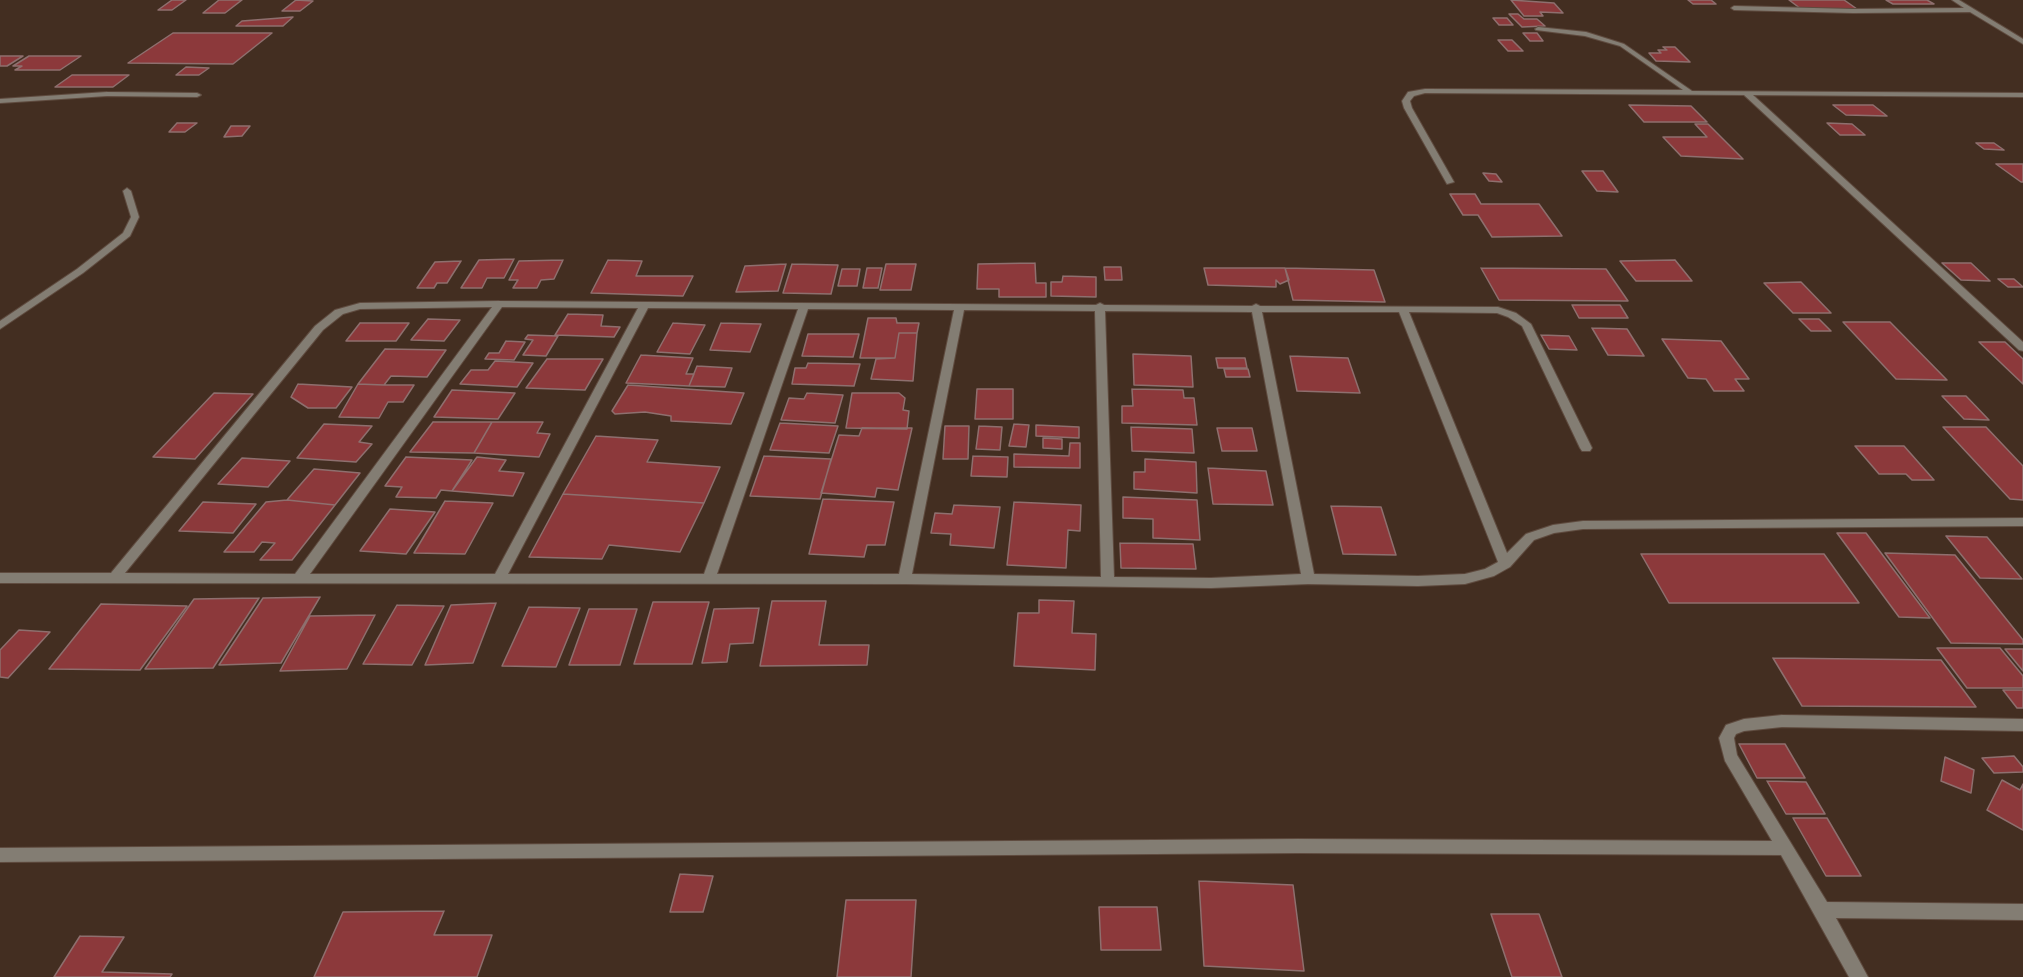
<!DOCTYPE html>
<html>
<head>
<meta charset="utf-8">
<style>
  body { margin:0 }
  canvas { display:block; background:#432e21 }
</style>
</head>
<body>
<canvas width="2023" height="977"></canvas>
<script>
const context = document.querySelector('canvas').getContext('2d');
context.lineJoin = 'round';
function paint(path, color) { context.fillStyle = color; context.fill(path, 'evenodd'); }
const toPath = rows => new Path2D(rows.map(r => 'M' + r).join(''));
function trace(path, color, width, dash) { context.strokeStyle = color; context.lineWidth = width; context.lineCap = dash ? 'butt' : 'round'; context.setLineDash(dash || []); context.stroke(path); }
const building = toPath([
  [172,0,186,0,172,10,158,10,172,0],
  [219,0,242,0,225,13,203,13,219,0],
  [296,0,313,1,300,11,282,11,296,0],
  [1511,0,1554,3,1563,13,1540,12,1543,16,1524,16,1511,0],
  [1688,0,1711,0,1716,4,1693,4,1688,0],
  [1789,0,1844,0,1857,9,1801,9,1789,0],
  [1886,0,1927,0,1934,4,1893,4,1886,0],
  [1509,14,1518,14,1524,19,1537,19,1545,26,1522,27,1509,14],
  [293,17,283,26,236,26,242,21,293,17],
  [1493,18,1507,18,1513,25,1499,25,1493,18],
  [173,33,272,33,233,64,128,63,173,33],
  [1523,33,1537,33,1543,41,1530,41,1523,33],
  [1498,40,1512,40,1523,51,1508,51,1498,40],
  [1663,47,1675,47,1690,62,1656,61,1649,53,1661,53,1658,50,1667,50,1663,47],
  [0,56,23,56,7,66,0,66,0,56],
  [29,56,81,56,60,70,15,70,22,66,13,66,29,56],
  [186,67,209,68,199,75,176,75,186,67],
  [72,75,129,75,113,87,55,87,72,75],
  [1629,105,1691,106,1707,122,1644,122,1629,105],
  [1833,105,1873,105,1887,116,1846,115,1833,105],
  [177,123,197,123,185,132,169,132,177,123],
  [1827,123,1852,124,1865,135,1840,135,1827,123],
  [1695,124,1708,124,1743,159,1681,156,1663,137,1707,137,1695,124],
  [231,126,250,126,242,136,224,137,231,126],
  [1976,143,1994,143,2004,150,1984,149,1976,143],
  [1996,164,2023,164,2023,182,2021,182,1996,164],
  [1582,171,1603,171,1618,192,1597,191,1582,171],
  [1483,173,1496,174,1502,182,1489,181,1483,173],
  [1450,194,1475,194,1481,204,1539,204,1562,236,1492,237,1478,215,1463,215,1450,194],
  [514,259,504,278,487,278,482,288,461,288,479,260,514,259],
  [563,260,554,279,541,280,537,288,513,288,518,280,509,280,519,261,563,260],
  [608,260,642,261,636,276,693,276,683,296,591,293,608,260],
  [1675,260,1692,281,1636,281,1620,261,1675,260],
  [461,261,447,283,437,283,434,288,417,288,435,262,461,261],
  [1035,263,1036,283,1046,283,1046,297,999,297,999,289,977,289,978,264,1035,263],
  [1942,263,1971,263,1990,281,1961,280,1942,263],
  [786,264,778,291,736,292,745,266,786,264],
  [792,264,838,265,831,294,783,293,792,264],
  [886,264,916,264,911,290,880,290,886,264],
  [1104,267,1121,267,1122,280,1105,280,1104,267],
  [867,268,882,268,878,288,863,288,867,268],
  [1204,268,1285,268,1289,280,1280,284,1276,280,1276,287,1208,285,1204,268],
  [1285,268,1374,270,1385,302,1293,300,1285,268],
  [1481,268,1606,269,1628,301,1499,300,1481,268],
  [842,269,860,269,857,286,838,286,842,269],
  [1063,276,1096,277,1096,297,1051,296,1051,282,1062,282,1063,276],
  [1998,279,2014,279,2023,287,2008,287,1998,279],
  [1801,282,1831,313,1793,313,1764,283,1801,282],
  [1572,305,1620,305,1628,318,1579,318,1572,305],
  [568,314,603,315,601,326,620,327,614,337,555,335,568,314],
  [868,318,896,318,897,323,919,323,917,333,899,333,895,358,860,358,868,318],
  [428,319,460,320,444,341,411,340,428,319],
  [1799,319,1819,319,1831,331,1811,331,1799,319],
  [1843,322,1890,322,1947,380,1896,379,1843,322],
  [360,323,409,323,396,341,346,341,360,323],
  [673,323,705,325,690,354,657,352,673,323],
  [721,323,761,324,750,352,710,350,721,323],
  [1592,328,1627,329,1644,356,1608,355,1592,328],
  [899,333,917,333,913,381,871,379,876,359,895,358,899,333],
  [808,334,859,334,853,357,802,356,808,334],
  [528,335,558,336,546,356,523,355,533,340,525,339,528,335],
  [1541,335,1569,336,1577,350,1549,349,1541,335],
  [1662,339,1721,341,1749,379,1735,379,1744,391,1714,391,1706,379,1688,378,1662,339],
  [506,341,525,342,514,360,485,359,489,353,499,353,506,341],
  [1979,342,2005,342,2023,359,2023,384,1979,342],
  [385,349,446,350,427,377,391,376,384,385,358,384,385,349],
  [1133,354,1191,356,1193,387,1134,385,1133,354],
  [641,355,693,358,686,374,694,374,689,386,626,383,641,355],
  [1290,356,1348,358,1360,393,1297,391,1290,356],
  [1216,358,1245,358,1247,368,1218,368,1216,358],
  [547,359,603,359,585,390,526,388,547,359],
  [495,361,533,363,517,387,460,384,471,370,488,370,495,361],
  [808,363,860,364,854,386,792,384,795,368,806,368,808,363],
  [697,366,732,368,725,387,689,386,697,366],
  [1224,369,1248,369,1250,377,1226,377,1224,369],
  [298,384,352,387,336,408,308,408,291,397,298,384],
  [358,384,384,385,414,385,403,402,388,402,379,418,339,417,358,384],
  [628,385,744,393,731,424,671,421,671,416,645,412,615,414,612,411,628,385],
  [977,389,1013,389,1013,419,975,419,977,389],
  [1132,389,1183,390,1184,398,1194,398,1197,425,1122,423,1122,406,1133,406,1132,389],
  [452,390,515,393,498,419,434,417,452,390],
  [214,393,253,394,195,459,153,457,214,393],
  [807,393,843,395,835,423,781,420,789,398,804,399,807,393],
  [852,393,899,393,905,398,903,410,909,411,907,429,846,428,852,393],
  [1942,396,1966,396,1989,420,1964,419,1942,396],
  [433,422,492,422,474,453,410,452,433,422],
  [492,422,543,422,537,433,550,434,539,457,474,453,492,422],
  [780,423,838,426,829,453,770,450,780,423],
  [324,424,372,426,359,442,372,444,356,462,297,458,324,424],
  [1014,424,1029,425,1026,447,1009,446,1014,424],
  [1036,425,1079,427,1079,438,1036,436,1036,425],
  [945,426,969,426,968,459,943,459,945,426],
  [979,426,1002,427,1000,450,976,449,979,426],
  [1131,427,1192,429,1194,453,1132,451,1131,427],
  [1943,427,1986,427,2023,466,2023,500,2010,499,1943,427],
  [862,428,912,428,898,490,877,488,875,497,821,493,839,435,859,436,862,428],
  [1217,428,1252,428,1257,451,1222,451,1217,428],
  [596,436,658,440,647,462,720,467,704,503,563,494,596,436],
  [1043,438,1062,439,1062,449,1043,448,1043,438],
  [1070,443,1080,443,1080,468,1014,467,1014,454,1069,456,1070,443],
  [1855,446,1904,446,1934,480,1912,480,1906,474,1879,474,1855,446],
  [764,456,831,459,820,499,750,496,764,456],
  [973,456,1008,457,1007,477,971,476,973,456],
  [406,457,472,460,452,491,441,490,436,498,396,497,402,487,385,486,406,457],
  [477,457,506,460,499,471,524,473,513,496,452,491,477,457],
  [242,458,290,461,268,487,218,484,242,458],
  [1145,459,1196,462,1197,493,1134,489,1134,472,1145,472,1145,459],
  [1208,468,1266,471,1273,505,1213,504,1208,468],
  [314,469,360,473,335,505,287,500,314,469],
  [563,494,704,503,680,552,609,545,602,559,529,557,563,494],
  [1123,497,1197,500,1200,540,1153,538,1153,519,1123,518,1123,497],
  [823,499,894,502,885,545,867,545,864,557,809,554,823,499],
  [287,500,335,505,292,560,260,560,275,543,262,542,254,552,224,552,266,502,287,500],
  [445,501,493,503,465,554,414,553,445,501],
  [203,502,256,504,233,533,179,531,203,502],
  [1014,502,1081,505,1080,531,1068,530,1066,568,1007,565,1014,502],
  [954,505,1000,507,994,548,950,545,951,534,931,533,935,513,952,514,954,505],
  [1331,506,1381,507,1396,555,1343,554,1331,506],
  [390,509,435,512,406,554,360,551,390,509],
  [1837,533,1866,533,1930,618,1899,617,1837,533],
  [1946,536,1987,537,2022,579,1980,578,1946,536],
  [1120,543,1193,544,1196,569,1121,568,1120,543],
  [1885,553,1955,555,2023,640,2023,644,1951,643,1885,553],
  [1641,554,1824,554,1859,603,1669,603,1641,554],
  [320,597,281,663,219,665,263,598,320,597],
  [259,598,213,668,145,669,194,599,259,598],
  [1039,600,1074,601,1072,633,1096,634,1095,670,1014,666,1018,613,1039,613,1039,600],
  [772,601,826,601,819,645,869,645,867,665,760,666,772,601],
  [653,602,709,602,692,664,634,664,653,602],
  [496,603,473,663,425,665,451,605,496,603],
  [101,604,187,606,140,670,49,669,101,604],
  [397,605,444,606,412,665,363,664,397,605],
  [529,607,580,608,556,667,502,666,529,607],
  [759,608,753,643,730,644,727,662,702,663,714,609,759,608],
  [589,609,637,609,620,665,569,665,589,609],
  [375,615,347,669,280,671,310,616,375,615],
  [19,630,50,632,8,678,0,677,0,650,19,630],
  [1937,648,2000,648,2023,676,2023,688,1967,688,1937,648],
  [2005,649,2023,649,2023,671,2005,649],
  [1773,658,1941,660,1976,707,1802,706,1773,658],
  [2003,690,2023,690,2023,708,2017,708,2003,690],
  [1739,744,1785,744,1805,778,1757,778,1739,744],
  [2014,756,2023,767,2023,772,1994,773,1982,758,2014,756],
  [1945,757,1974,770,1971,793,1941,781,1945,757],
  [2002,780,2020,790,2023,784,2023,830,1987,810,2002,780],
  [1767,781,1806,782,1825,814,1786,814,1767,781],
  [1793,818,1827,818,1861,876,1826,876,1793,818],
  [680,874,713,876,703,912,670,912,680,874],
  [1199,881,1293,885,1304,971,1204,966,1199,881],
  [846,900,916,900,911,977,837,977,846,900],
  [1099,907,1157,907,1161,950,1101,950,1099,907],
  [444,911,434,935,492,935,477,977,314,977,343,912,444,911],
  [1491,914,1539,914,1562,977,1512,977,1491,914],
  [80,936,124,937,102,972,172,974,170,977,54,977,80,936]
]);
paint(building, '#8c393b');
trace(building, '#8e6f6e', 1.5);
const minor = toPath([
  [1952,0,1959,0,2023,39,2023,44,1970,12,1853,13,1734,10,1731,8,1734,6,1853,9,1964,8,1952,0],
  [1538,27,1586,32,1624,44,1692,91,2023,93,2023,97,1753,95,2023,342,2023,351,2019,350,1744,95,1425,93,1414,96,1410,101,1412,108,1454,182,1447,184,1404,108,1402,101,1408,92,1425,89,1683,90,1620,46,1585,36,1536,30,1535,29,1538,27],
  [107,92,197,93,201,95,197,97,107,96,0,103,0,99,107,92],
  [127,188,131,191,139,217,130,236,83,273,0,329,0,321,77,269,123,233,131,217,123,191,127,188],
  [499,301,1096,305,1100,303,1104,305,1252,306,1256,304,1260,306,1498,307,1516,313,1531,324,1592,448,1590,451,1582,451,1580,448,1522,326,1508,317,1497,313,1409,312,1507,553,1526,534,1553,525,1583,521,2023,518,2023,526,1583,529,1554,533,1534,540,1510,567,1494,576,1465,584,1418,586,1308,584,1211,588,905,584,0,583,0,573,111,573,315,326,335,310,360,303,499,301],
  [492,307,295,574,125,573,323,330,343,314,360,309,492,307],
  [502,307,638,308,495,574,310,574,502,307],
  [648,308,798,309,704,574,508,574,648,308],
  [808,309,954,310,899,574,717,574,808,309],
  [964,310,1095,311,1101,577,912,574,964,310],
  [1105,311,1252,312,1301,574,1211,578,1114,577,1105,311],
  [1262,312,1399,312,1498,562,1485,569,1465,574,1418,576,1314,574,1262,312],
  [1782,715,2023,719,2023,731,1782,727,1744,731,1736,734,1734,738,1737,755,1827,902,2023,904,2023,920,1836,918,1868,977,1849,977,1781,855,1298,853,0,862,0,848,1298,839,1772,841,1725,761,1719,738,1726,725,1744,719,1782,715]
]);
trace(minor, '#5f4b3f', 2);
paint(minor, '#837d73');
</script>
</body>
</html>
